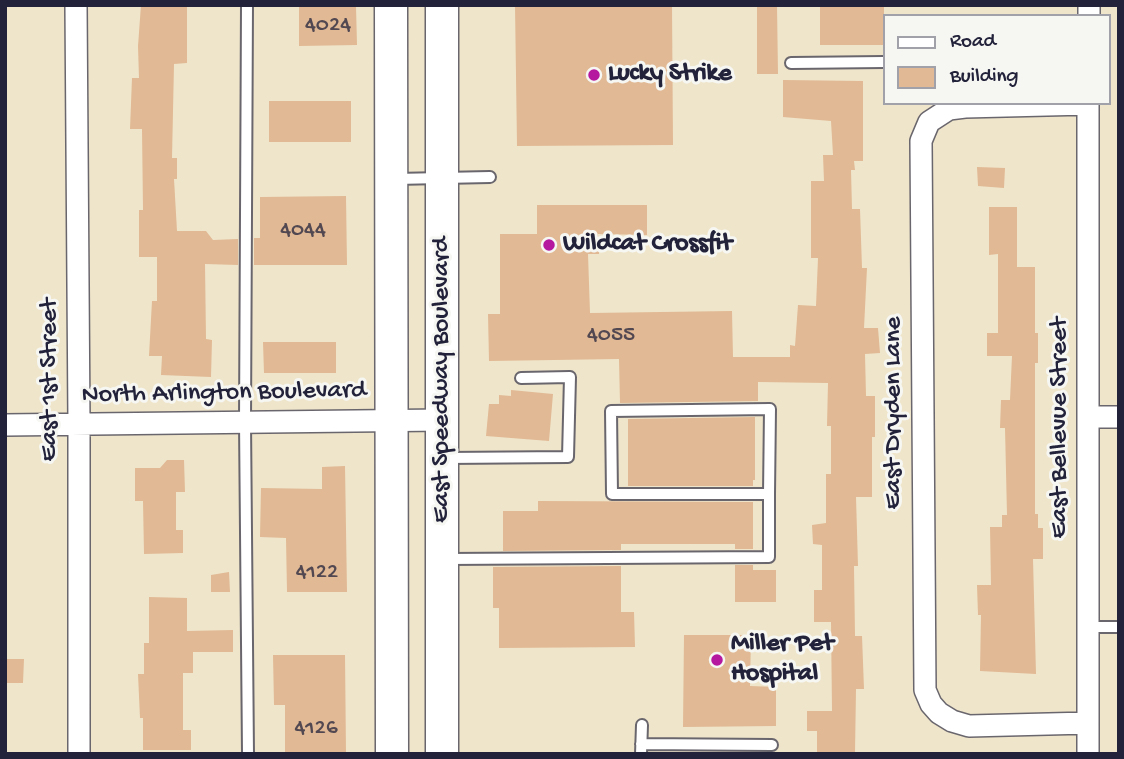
<!DOCTYPE html>
<html>
<head>
<meta charset="utf-8">
<style>
  body { margin:0 }
  #map { position:relative; width:1124px; height:759px; overflow:hidden; background:#efe5cb; font-family:"Gochi Hand",sans-serif }
  canvas { display:block }
  .frame { position:absolute; inset:0; border:7px solid #22223b; pointer-events:none }
  .legend { position:absolute; left:883px; top:14px; width:228px; height:91px; box-sizing:border-box; background:#f6f6f2; border:2px solid #a1a1a9; margin:0; padding:9px 12px; list-style:none; font-size:21px; color:#22223b }
  .legend li { display:flex; align-items:center; gap:14px; height:35px }
  .legend b { width:35px; border:2px solid #a1a1a9 }
</style>
</head>
<body>
<div id="map">
<canvas width="1124" height="759"></canvas>
<div class="frame"></div>
<ul class="legend">
<li><b style="height:9px;background:#fff"></b>Road</li>
<li><b style="height:19px;background:#e1b994"></b>Building</li>
</ul>
</div>
<script>
const context = document.querySelector('canvas').getContext('2d');
context.lineJoin = 'round';
function paint(path, color) { context.fillStyle = color; context.fill(path, 'evenodd'); }
const toPath = rows => new Path2D(rows.map(r => 'M' + r).join(''));
function trace(path, color, width, dash) { context.strokeStyle = color; context.lineWidth = width; context.lineCap = dash ? 'butt' : 'round'; context.setLineDash(dash || []); context.stroke(path); }
function write(font, color, halo, rows, align = 'center') {
  context.font = font + ' "Gochi Hand",sans-serif'; context.lineWidth = 6; context.setLineDash([]); context.textBaseline = 'middle'; context.strokeStyle = halo; context.fillStyle = color; for (const [text, x, y, turn = 0] of rows) {
    context.save(); context.translate(x, y); context.rotate((+turn || 0) * Math.PI / 180); context.textAlign = isNaN(turn) ? turn : align; if (halo) context.strokeText(text, 0, 0); context.fillText(text, 0, 0); context.restore();
  }
}
paint(toPath([
  [141,5,187,5,187,63,174,64,172,158,177,158,177,179,174,179,177,231,206,231,213,240,238,239,238,265,205,264,206,339,212,340,211,377,161,375,162,356,149,356,152,301,157,301,157,257,139,257,139,210,143,210,142,129,130,129,132,78,139,78,138,46],
  [515,5,672,5,673,145,517,146],
  [757,5,777,5,778,74,757,74],
  [820,5,884,5,884,45,820,45],
  [356,6,357,45,299,46,299,7],
  [783,80,863,81,863,161,854,161,855,170,851,170,852,209,860,209,862,268,867,268,864,328,878,328,880,353,865,354,866,396,875,396,875,437,872,437,872,497,856,497,858,566,854,566,855,636,862,636,864,689,856,689,855,753,817,753,817,731,807,731,807,711,832,711,831,622,814,622,814,590,822,590,822,545,813,544,812,525,826,523,826,474,831,474,831,426,827,426,828,383,758,382,758,401,620,403,619,359,489,361,488,314,500,314,500,234,537,234,537,205,647,205,647,235,598,234,599,254,588,254,590,313,732,311,733,357,790,357,790,345,795,346,798,305,816,306,818,258,811,258,811,181,824,181,823,155,833,155,831,121,783,117],
  [269,101,351,101,351,142,269,142],
  [977,167,1005,168,1004,188,978,186],
  [346,196,347,265,254,265,254,238,260,238,260,197],
  [989,207,1017,207,1017,267,1035,267,1035,333,1038,333,1038,363,1035,363,1035,514,1038,514,1038,528,1043,528,1043,559,1033,559,1036,674,980,671,981,615,978,615,977,585,991,585,990,527,1002,527,1002,515,1007,515,1005,428,1000,428,1001,400,1010,400,1012,356,987,356,987,333,998,333,998,254,989,255],
  [263,342,336,342,336,373,264,373],
  [511,390,553,394,549,441,486,436,489,404,499,404,499,395,511,396],
  [755,417,755,480,753,480,753,486,628,486,628,419],
  [167,460,184,460,185,492,176,492,176,530,183,530,183,553,144,554,143,501,135,501,135,468,160,468],
  [345,466,347,592,287,592,286,538,260,537,261,488,322,489,322,467],
  [538,501,753,502,753,549,735,549,735,544,621,544,621,550,503,551,503,511,538,511],
  [735,565,753,565,753,570,776,570,776,602,735,602],
  [621,566,621,612,634,612,635,647,499,648,499,608,493,608,493,567],
  [229,572,230,592,211,592,211,575],
  [149,597,187,598,187,631,233,630,233,652,193,652,193,673,183,673,183,730,191,730,191,750,143,750,143,718,140,718,138,674,144,674,144,643,149,643],
  [684,635,751,635,750,686,776,687,776,726,683,727],
  [273,655,345,655,346,754,285,754,285,705,274,705],
  [5,659,24,659,23,683,5,683]
]), '#e1b994');
const service = toPath([
  [247,5,245,422,248,754],
  [791,63,884,62],
  [395,179,490,177],
  [446,458,568,457,570,377,521,378],
  [446,559,769,557,769,494,612,494,611,411,770,409,769,494],
  [1089,627,1119,627],
  [641,744,772,745],
  [641,754,642,725]
]);
const minor = toPath([
  [76,5,79,424,79,754],
  [1089,16,1089,5],
  [1088,104,965,107,949,109,929,122,921,141,925,690,931,704,939,713,952,721,969,726,1088,723],
  [1090,417,1119,417],
  [5,425,443,420],
  [1088,754,1088,103]
]);
const primary = toPath([
  [391,5,392,754],
  [442,5,442,754]
]);
trace(service, '#6a666d', 14);
trace(minor, '#6a666d', 24);
trace(primary, '#6a666d', 35);
trace(service, '#fff', 10);
trace(minor, '#fff', 21);
trace(primary, '#fff', 32);
for (const [x, y, r, color] of [
  [594,75,7,"#b5179e"],
  [549,245,7,"#b5179e"],
  [717,660,7,"#b5179e"]
]) { const dot = new Path2D(); dot.arc(x, y, r, 0, 2 * Math.PI); context.fillStyle = color; context.fill(dot); trace(dot, '#f6f6f2', 2.5); }
write('23px', '#524851', null, [
  ["4024",328,26],
  ["4044",303,231],
  ["4055",611,336],
  ["4122",317,573],
  ["4126",316,729]
]);
write('bold 26px', '#22223b', '#f6f6f2', [
  ["Lucky Strike",608,75],
  ["Wildcat Crossfit",563,245],
  ["Miller Pet",731,645],
  ["Hospital",731,675]
], 'left');
write('26px', '#22223b', '#f6f6f2', [
  ["East 1st Street",51,380,-90],
  ["East Speedway Boulevard",443,380,-90],
  ["North Arlington Boulevard",224,394,-1],
  ["East Dryden Lane",895,413,-90],
  ["East Bellevue Street",1061,428,-90]
]);
</script>
</body>
</html>
